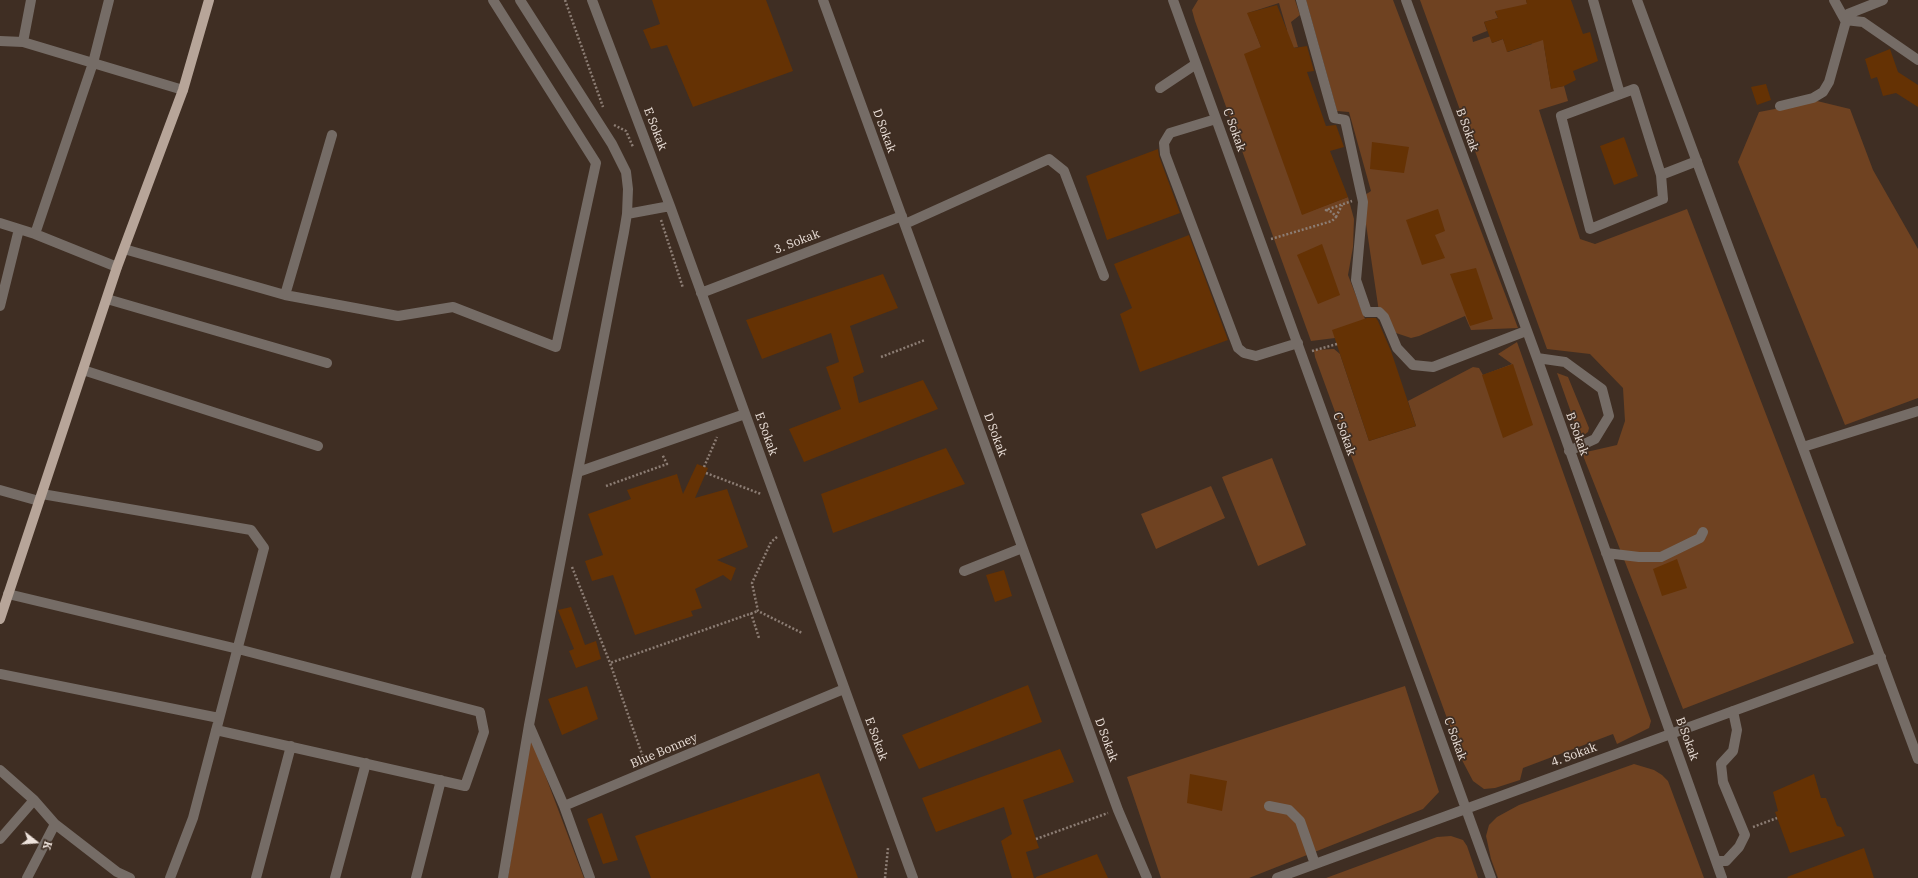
<!DOCTYPE html>
<html>
<head>
<meta charset="utf-8">
<style>
  body { margin:0 }
  #map { position:relative; width:1918px; height:878px; overflow:hidden; background:#3f2e23; font-family:"IBM Plex Serif",serif }
  canvas { display:block }
  .north { position:absolute; left:16px; top:822px; width:40px; height:40px; -webkit-text-stroke:3px #3f2e23; paint-order:stroke; rotate:107deg; font-size:11px; font-weight:700; line-height:16px; text-align:center; color:#eee3dc }
  .north::after { content:''; display:block; margin:auto; width:14px; height:18px; background:#eee3dc; clip-path:polygon(50% 0,100% 100%,50% 72%,0 100%) }
</style>
</head>
<body>
<div id="map">
<canvas width="1918" height="878"></canvas>
<div class="north">K</div>
</div>
<script>
const context = document.querySelector('canvas').getContext('2d');
context.lineJoin = 'round';
function paint(path, color) { context.fillStyle = color; context.fill(path, 'evenodd'); }
const toPath = rows => new Path2D(rows.map(r => 'M' + r).join(''));
function trace(path, color, width, dash) { context.strokeStyle = color; context.lineWidth = width; context.lineCap = dash ? 'butt' : 'round'; context.setLineDash(dash || []); context.stroke(path); }
function write(font, color, halo, rows, align = 'center') {
  context.font = font + ' "IBM Plex Serif",serif'; context.lineWidth = 3.5; context.setLineDash([]); context.textBaseline = 'middle'; context.strokeStyle = halo; context.fillStyle = color; for (const [text, x, y, turn = 0] of rows) {
    context.save(); context.translate(x, y); context.rotate((+turn || 0) * Math.PI / 180); context.textAlign = isNaN(turn) ? turn : align; if (halo) context.strokeText(text, 0, 0); context.fillText(text, 0, 0); context.restore();
  }
}
paint(toPath([
  [1198,0,1295,0,1300,15,1291,22,1298,47,1287,49,1287,30,1279,3,1248,13,1261,47,1302,214,1348,197,1354,219,1353,247,1348,275,1365,319,1335,338,1311,341,1195,21,1192,10],
  [1306,0,1393,0,1518,328,1471,330,1465,316,1419,336,1411,338,1396,333,1379,312,1362,197,1371,191,1349,112,1337,111],
  [1420,0,1526,0,1531,17,1495,12,1498,18,1484,22,1487,31,1472,37,1473,42,1491,36,1492,43,1503,39,1508,52,1532,44,1529,31,1556,40,1544,45,1551,88,1564,86,1568,101,1539,110,1580,239,1595,244,1687,209,1854,643,1683,709,1582,453,1617,445,1625,421,1623,388,1590,354,1547,349],
  [1817,101,1850,109,1873,170,1918,249,1918,398,1845,425,1738,162,1759,112],
  [1517,342,1651,721,1649,728,1617,744,1613,734,1523,768,1520,780,1495,788,1484,789,1473,781,1463,762,1315,357,1314,350,1334,349,1340,354,1369,441,1416,426,1408,401,1473,367,1479,368,1483,375,1512,364,1498,354],
  [1557,373,1568,377,1589,428,1588,432,1584,435,1578,432],
  [1272,458,1306,545,1258,566,1222,477],
  [1211,486,1225,518,1156,549,1141,514],
  [1405,686,1439,792,1423,809,1249,878,1161,878,1127,777],
  [530,735,584,878,508,878],
  [1634,764,1654,770,1662,775,1668,781,1704,878,1498,878,1491,859,1486,836,1489,825,1497,817,1519,805],
  [1451,836,1463,840,1467,846,1478,878,1326,878,1437,837]
]), '#6f4221');
paint(toPath([
  [652,0,766,0,793,71,693,107,667,45,651,49,643,30,660,24],
  [1526,0,1571,0,1583,34,1590,32,1598,61,1573,71,1576,80,1564,86,1551,89,1543,40,1507,52,1503,39,1492,43,1484,22,1498,18,1495,11,1527,4],
  [1277,5,1294,48,1307,46,1314,71,1307,72,1326,126,1336,125,1344,147,1330,151,1348,197,1302,215,1244,54,1261,47,1247,13],
  [1890,49,1898,72,1918,85,1918,107,1896,93,1883,96,1877,77,1871,79,1865,59],
  [1766,84,1771,100,1757,105,1751,87],
  [1624,137,1638,176,1614,185,1600,146],
  [1372,142,1409,147,1404,173,1370,169],
  [1158,149,1159,156,1180,213,1107,240,1086,176],
  [1438,209,1445,231,1435,235,1445,258,1422,265,1406,220],
  [1189,235,1228,340,1140,372,1120,314,1132,308,1114,264],
  [1322,244,1340,295,1318,304,1297,255],
  [1476,268,1493,319,1470,326,1450,274],
  [883,274,898,308,850,326,864,372,853,377,859,403,923,380,938,409,804,462,789,429,841,409,826,367,839,362,831,333,762,359,746,320],
  [1367,318,1376,318,1378,321,1391,351,1416,426,1369,441,1332,330],
  [1513,364,1533,425,1503,438,1482,375],
  [946,448,965,484,833,533,821,494],
  [697,464,708,468,695,498,727,489,748,547,717,560,736,568,731,581,723,575,695,589,702,608,691,611,693,616,635,635,613,575,592,581,585,561,603,555,588,514,631,499,627,490,677,474,683,494],
  [1677,559,1687,588,1662,596,1653,569],
  [1004,570,1012,596,995,602,986,575],
  [571,607,585,645,596,641,601,659,576,668,569,651,574,649,558,610],
  [1028,685,1042,722,919,769,902,735],
  [587,686,598,719,562,735,548,699],
  [1060,749,1074,782,1023,800,1039,848,1026,852,1034,878,1012,878,1001,841,1012,834,1004,807,936,832,922,798],
  [819,773,858,878,651,878,635,836],
  [1190,774,1227,781,1222,811,1187,803],
  [1814,774,1821,798,1826,798,1837,826,1841,827,1845,836,1790,853,1775,812,1778,811,1773,792],
  [602,813,618,860,603,864,587,819],
  [1864,848,1874,878,1788,878,1787,877],
  [1097,854,1108,878,1036,878,1036,877]
]), '#653204');
trace(toPath([
  [565,0,603,107],
  [614,125,626,131,633,147],
  [1336,217,1342,205],
  [661,220,683,288],
  [1271,239,1332,221,1336,217,1332,212,1326,210,1352,201],
  [1312,351,1337,344],
  [881,357,925,340],
  [704,467,717,437],
  [706,473,761,494],
  [606,486,667,464,662,454],
  [777,537,771,542,752,583,758,611,802,633],
  [572,567,610,663],
  [751,613,759,638],
  [644,760,610,663,758,611],
  [1753,827,1777,818],
  [1036,839,1108,813],
  [885,878,888,848]
]), '#8c7d74', 2.5, [2, 2]);
trace(toPath([
  [520,0,612,144,626,172,628,189,627,214,624,232,529,725,564,806],
  [592,0,670,206,913,878],
  [823,0,1118,810,1147,878],
  [1173,0,1491,878],
  [1301,0,1334,118,1345,120,1363,202,1356,280,1367,312,1379,312,1384,317,1397,348,1413,365,1433,367,1526,331],
  [1406,0,1537,358,1722,878],
  [1593,0,1620,94],
  [1637,0,1918,759],
  [1834,0,1845,20,1863,22,1918,60],
  [0,41,23,42,183,90],
  [23,42,31,0],
  [1160,88,1196,64],
  [1780,106,1813,98,1823,92,1829,82,1848,14,1883,0],
  [1216,119,1170,133,1164,143,1165,154,1238,348,1244,353,1256,356,1298,343],
  [1661,175,1663,199,1590,229,1561,116,1634,89,1661,175,1697,161],
  [627,214,670,206],
  [0,223,35,234,117,267],
  [905,224,1049,159,1064,171,1104,276],
  [35,234,93,63,109,0],
  [124,249,285,295,398,316,453,307,556,347,596,163,493,0],
  [701,293,902,216],
  [285,295,332,135],
  [107,299,327,363],
  [0,306,19,229],
  [1537,358,1565,362,1602,389,1609,416,1595,439,1569,451],
  [83,370,318,446],
  [1803,447,1918,411],
  [578,472,745,414],
  [0,490,39,501],
  [42,494,251,530,264,548,193,818,170,878],
  [1606,553,1639,557,1661,557,1700,538,1703,532],
  [964,571,1022,548],
  [8,594,238,649,480,712,484,732,465,786,216,730],
  [0,674,219,718],
  [0,770,34,800,55,824,117,872,130,878],
  [1269,806,1289,810,1300,821,1315,864],
  [0,839,34,800],
  [1717,861,1726,861,1739,847,1745,835,1723,782,1721,764,1733,751,1737,730,1733,711],
  [27,878,55,824],
  [256,878,291,746],
  [335,878,366,763],
  [416,878,441,780],
  [503,878,529,725],
  [590,878,564,806,844,689],
  [1277,878,1881,657]
]), '#756c66', 10);
trace(toPath([
  [0,619,117,267,183,90,209,0]
]), '#b7a599', 10);
write('12px', '#eee3dc', '#3f2e23', [
  ["E Sokak",655,129,69],
  ["C Sokak",1234,130,70],
  ["B Sokak",1467,130,70],
  ["D Sokak",884,131,70],
  ["3. Sokak",797,242,-21],
  ["E Sokak",766,434,70],
  ["C Sokak",1344,434,70],
  ["B Sokak",1577,434,70],
  ["D Sokak",995,435,70],
  ["E Sokak",876,739,70],
  ["C Sokak",1455,739,70],
  ["B Sokak",1687,739,70],
  ["D Sokak",1106,740,70],
  ["Blue Bonney",664,751,-23],
  ["4. Sokak",1574,755,-20]
]);
</script>
</body>
</html>
